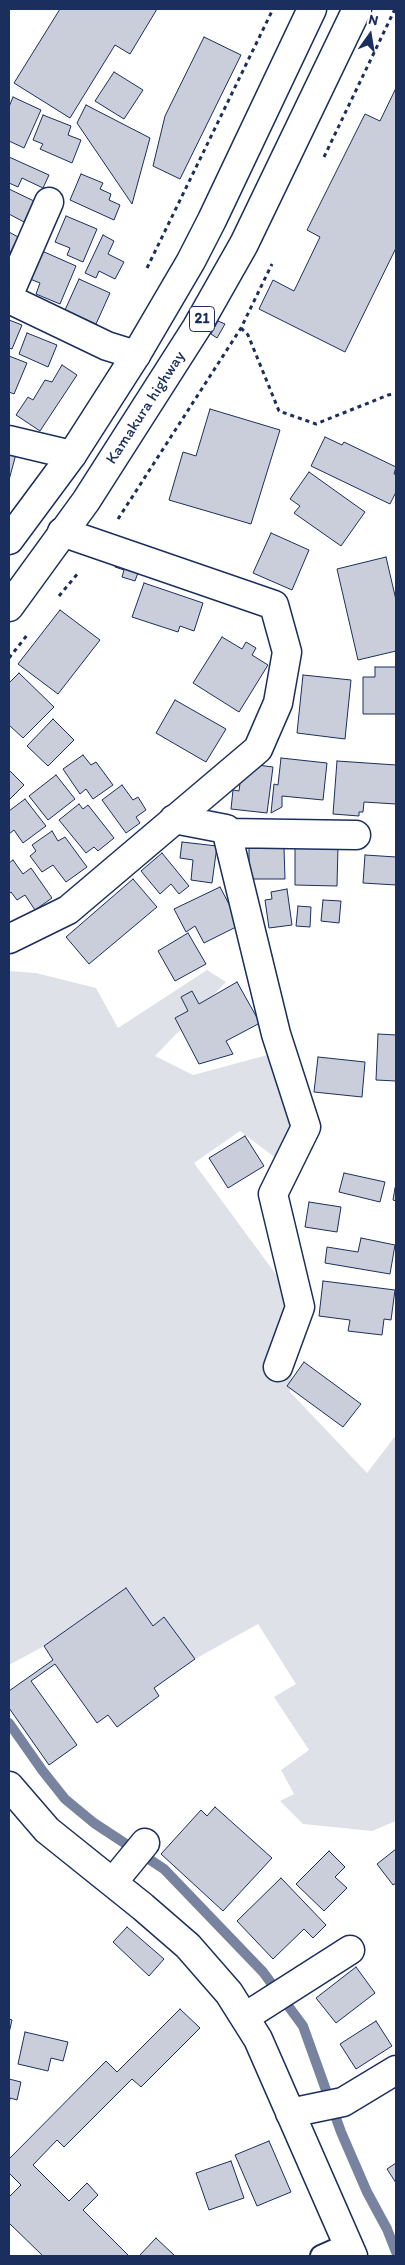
<!DOCTYPE html>
<html>
<head>
<meta charset="utf-8">
<style>
  body { margin:0 }
  #map { position:relative; width:405px; height:2265px; overflow:hidden; background:#fff; font-family:Itim,sans-serif }
  canvas { display:block }
  .frame { position:absolute; inset:0; border:10px solid #1b2f5e; pointer-events:none }
  .north { position:absolute; left:345px; top:10px; width:50px; height:50px; -webkit-text-stroke:4px #fff; paint-order:stroke; rotate:13deg; font-size:14px; font-weight:700; line-height:20px; text-align:center; color:#1b2f5e }
  .north::after { content:''; display:block; margin:auto; width:18px; height:22px; background:#1b2f5e; clip-path:polygon(50% 0,100% 100%,50% 72%,0 100%) }
</style>
</head>
<body>
<div id="map">
<canvas width="405" height="2265"></canvas>
<div class="frame"></div>
<div class="north">N</div>
</div>
<script>
const context = document.querySelector('canvas').getContext('2d');
context.lineJoin = 'round';
function paint(path, color) { context.fillStyle = color; context.fill(path, 'evenodd'); }
const toPath = rows => new Path2D(rows.map(r => 'M' + r).join(''));
function trace(path, color, width, dash) { context.strokeStyle = color; context.lineWidth = width; context.lineCap = dash ? 'butt' : 'round'; context.setLineDash(dash || []); context.stroke(path); }
function write(font, color, halo, rows, align = 'center') {
  context.font = font + ' Itim,sans-serif'; context.lineWidth = 4.5; context.setLineDash([]); context.textBaseline = 'middle'; context.strokeStyle = halo; context.fillStyle = color; for (const [text, x, y, turn = 0] of rows) {
    context.save(); context.translate(x, y); context.rotate((+turn || 0) * Math.PI / 180); context.textAlign = isNaN(turn) ? turn : align; if (halo) context.strokeText(text, 0, 0); context.fillText(text, 0, 0); context.restore();
  }
}
paint(toPath([
  [207,970,226,982,155,1056,193,1075,275,1053,298,1126,281,1162,240,1131,194,1163,300,1307,290,1392,367,1473,396,1435,396,1821,372,1831,303,1824,280,1801,294,1794,281,1770,309,1750,274,1697,296,1684,258,1624,195,1659,164,1617,153,1626,126,1588,44,1646,9,1665,9,971,36,973,96,988,118,1028]
]), '#dee1e7');
trace(toPath([
  [9,1723,42,1770,65,1799,94,1823,164,1869,263,1972,303,2026,341,2132,367,2192,387,2229,396,2252]
]), '#77839f', 10);
const building = toPath([
  [60,9,157,9,130,54,115,45,70,118,14,83,60,9],
  [204,37,241,55,180,179,153,166,165,116,204,37],
  [114,72,143,90,124,119,95,101,114,72],
  [396,88,396,248,345,352,259,309,273,280,294,291,320,237,307,230,365,114,380,121,396,88],
  [13,97,41,110,24,148,9,141,9,107,13,97],
  [86,105,150,138,132,204,77,123,86,105],
  [43,115,71,126,68,135,81,140,72,163,40,149,43,144,33,140,43,115],
  [9,157,49,175,43,188,22,178,18,187,9,183,9,157],
  [81,174,103,183,100,189,111,194,109,200,120,205,114,220,70,200,81,174],
  [9,189,34,201,24,222,9,214,9,189],
  [66,216,97,229,83,262,67,255,70,248,55,242,66,216],
  [9,232,18,237,9,255,9,232],
  [103,235,114,241,108,254,124,262,115,279,99,271,96,278,85,273,103,235],
  [42,251,76,266,60,304,36,294,40,283,30,279,42,251],
  [79,279,110,293,96,324,65,310,79,279],
  [9,320,22,325,12,349,9,348,9,320],
  [218,321,225,324,217,338,211,334,218,321],
  [27,333,57,345,48,367,19,354,27,333],
  [9,356,27,363,14,394,9,392,9,356],
  [62,365,77,375,40,431,16,415,28,397,33,400,45,380,52,382,62,365],
  [210,409,280,430,251,524,169,500,183,452,196,456,210,409],
  [325,437,342,445,344,442,396,467,394,474,396,475,396,492,390,504,311,466,325,437],
  [9,452,16,454,9,480,9,452],
  [309,472,365,512,341,546,294,513,300,506,290,499,309,472],
  [271,533,309,550,292,590,253,573,271,533],
  [386,557,396,600,396,651,358,660,337,569,386,557],
  [116,563,139,570,135,581,122,577,124,570,115,567,116,563],
  [144,583,203,603,194,631,180,626,178,632,132,617,144,583],
  [60,610,100,640,58,694,18,664,60,610],
  [222,637,242,649,246,642,256,648,252,655,268,665,239,712,193,683,222,637],
  [375,667,396,667,396,714,363,714,363,677,375,677,375,667],
  [19,673,54,707,23,738,9,725,9,683,19,673],
  [303,675,351,680,345,739,297,733,303,675],
  [175,700,226,729,206,762,156,733,175,700],
  [53,719,74,740,48,766,27,746,53,719],
  [83,755,91,765,96,762,113,785,93,799,86,789,80,794,63,769,83,755],
  [281,758,327,763,323,800,282,796,282,807,271,813,274,784,278,785,281,758],
  [337,761,396,765,396,804,364,802,363,812,359,812,359,816,333,814,337,761],
  [250,764,273,767,267,813,231,809,233,790,239,791,241,775,248,776,250,764],
  [9,770,24,785,9,800,9,770],
  [56,775,75,799,48,820,29,796,56,775],
  [122,785,133,800,138,797,146,810,136,817,140,823,126,833,102,800,122,785],
  [25,799,46,826,23,843,14,830,9,834,9,811,25,799],
  [79,804,83,809,88,805,114,838,98,851,94,847,86,853,59,820,79,804],
  [52,831,58,841,65,837,87,867,66,882,53,865,42,872,30,856,36,851,32,845,52,831],
  [182,842,217,846,212,883,191,880,193,860,180,858,182,842],
  [295,844,338,846,337,886,295,885,295,844],
  [249,848,284,848,285,879,249,879,249,848],
  [162,853,189,886,179,894,171,884,160,894,141,871,162,853],
  [365,855,396,857,396,885,363,883,365,855],
  [13,860,23,874,31,868,52,898,35,910,25,895,17,900,11,892,9,894,9,863,13,860],
  [133,879,157,907,89,964,66,937,133,879],
  [220,887,240,925,204,943,195,926,186,932,174,909,220,887],
  [287,889,292,925,269,928,265,900,272,899,271,892,287,889],
  [323,900,341,901,339,923,321,921,323,900],
  [298,906,311,907,310,927,296,926,298,906],
  [188,933,206,964,175,981,158,951,188,933],
  [237,982,260,1023,226,1041,233,1054,199,1064,175,1018,188,1011,181,997,192,991,199,1004,237,982],
  [378,1034,396,1035,396,1081,376,1080,378,1034],
  [318,1057,365,1062,362,1097,314,1092,318,1057],
  [245,1136,264,1166,228,1188,209,1158,245,1136],
  [344,1173,385,1182,380,1202,339,1192,344,1173],
  [395,1188,396,1188,396,1201,393,1200,395,1188],
  [309,1202,341,1207,337,1232,305,1227,309,1202],
  [361,1238,395,1245,390,1274,325,1263,327,1247,358,1252,361,1238],
  [323,1281,395,1290,391,1320,384,1319,382,1335,348,1331,350,1320,319,1316,323,1281],
  [304,1362,361,1404,343,1427,287,1386,304,1362],
  [126,1588,153,1626,164,1617,195,1659,154,1688,159,1696,117,1727,108,1715,97,1723,55,1664,31,1681,77,1745,49,1765,9,1708,9,1691,53,1660,44,1646,126,1588],
  [215,1807,272,1858,223,1911,161,1854,201,1810,207,1816,215,1807],
  [396,1849,396,1883,393,1885,377,1864,396,1849],
  [329,1851,345,1867,335,1877,347,1888,324,1911,296,1884,329,1851],
  [281,1878,326,1925,313,1938,304,1929,273,1959,237,1921,281,1878],
  [127,1927,164,1959,149,1976,113,1942,127,1927],
  [356,1967,375,1993,336,2023,316,1998,356,1967],
  [180,2009,200,2028,141,2087,132,2079,64,2147,57,2140,33,2165,69,2201,87,2183,98,2195,83,2210,129,2256,43,2256,9,2223,9,2197,21,2185,9,2173,9,2159,106,2061,117,2072,180,2009],
  [9,2019,12,2020,9,2033,9,2019],
  [376,2021,392,2046,356,2069,340,2044,376,2021],
  [25,2032,68,2042,63,2061,51,2058,48,2071,18,2064,25,2032],
  [9,2079,21,2082,17,2100,10,2098,9,2105,9,2079],
  [269,2141,291,2192,257,2206,235,2155,269,2141],
  [231,2161,244,2198,209,2210,196,2173,231,2161],
  [396,2163,396,2183,387,2169,396,2163],
  [156,2238,175,2256,139,2256,156,2238]
]);
paint(building, '#caceda');
trace(building, '#1b2f5e', 1);
const lane = toPath([
  [321,2256,348,2244]
]);
const street = toPath([
  [9,294,49,202],
  [9,299,107,346,136,355],
  [9,440,72,455],
  [174,819,226,829,276,1034,306,1127,273,1194,300,1307,278,1367],
  [227,833,356,835],
  [9,939,68,910,258,749,278,703,287,652,274,605,62,532],
  [9,1786,47,1830,143,1907,188,1946,229,1993,258,2039,353,2256],
  [113,1882,145,1843],
  [245,2017,350,1950],
  [290,2113,343,2102,396,2070]
]);
const primary = toPath([
  [9,540,72,455,136,355,191,261,212,220,312,9],
  [9,607,86,501,197,327,244,244,357,9]
]);
trace(lane, '#1b2f5e', 24);
trace(street, '#1b2f5e', 31);
trace(primary, '#1b2f5e', 31);
trace(toPath([
  [324,157,395,9],
  [147,268,273,9],
  [241,328,248,335,279,411,316,424,388,395,396,394],
  [118,519,241,328,272,264],
  [59,596,79,572],
  [9,658,28,634]
]), '#1b2f5e', 3, [4, 4]);
trace(lane, '#fff', 20);
trace(street, '#fff', 28);
trace(primary, '#fff', 28);
for (const [x, y, w] of [
  [202,319,25]
]) { const box = new Path2D(); box.roundRect(x - w / 2, y - 12.5, w, 25, 4); context.fillStyle = '#fff'; context.fill(box); trace(box, '#1b2f5e', 1); }
write('bold 15px', '#1b2f5e', null, [
  ["21",202,319]
]);
write('16px', '#1b2f5e', '#fff', [
  ["Kamakura highway",146,408,-57]
]);
</script>
</body>
</html>
